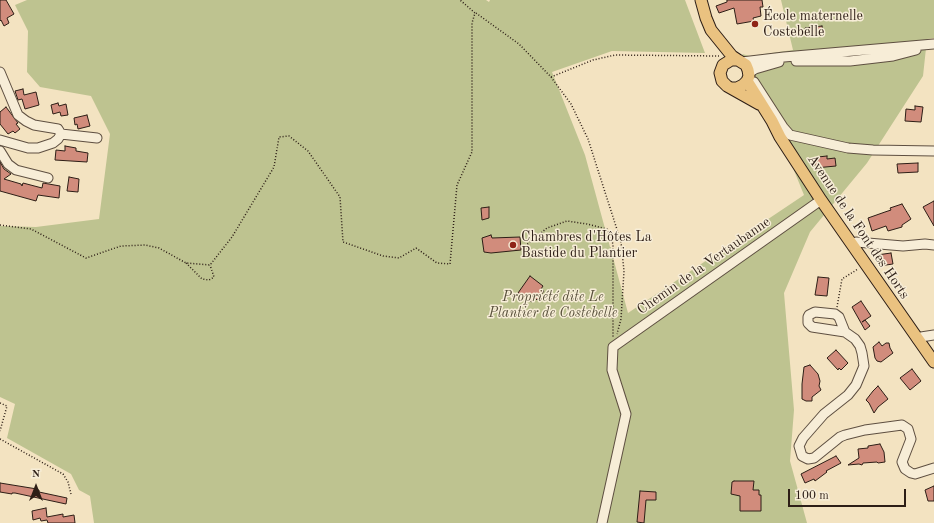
<!DOCTYPE html>
<html>
<head>
<meta charset="utf-8">
<style>
  body { margin:0 }
  #map { position:relative; width:934px; height:523px; overflow:hidden; background:#f3e3c1; font-family:"Old Standard TT",serif }
  canvas { display:block }
  .north { position:absolute; left:16px; top:467px; width:40px; height:40px; -webkit-text-stroke:3px #f7edd7; paint-order:stroke; rotate:0deg; font-size:11px; font-weight:700; line-height:16px; text-align:center; color:#2d1e16 }
  .north::after { content:''; display:block; margin:auto; width:14px; height:18px; background:#2d1e16; clip-path:polygon(50% 0,100% 100%,50% 72%,0 100%) }
  .scale { position:absolute; left:788px; top:489px; width:118px; height:18px; box-sizing:border-box; border:2px solid #2d1e16; border-top:0; padding-left:5px; font-size:12px; line-height:14px; white-space:nowrap; color:#2d1e16; -webkit-text-stroke:3px #f7edd7; paint-order:stroke }
</style>
</head>
<body>
<div id="map">
<canvas width="934" height="523"></canvas>
<div class="north">N</div>
<div class="scale">100 m</div>
</div>
<script>
const context = document.querySelector('canvas').getContext('2d');
context.lineJoin = 'round';
function paint(path, color) { context.fillStyle = color; context.fill(path, 'evenodd'); }
const toPath = rows => new Path2D(rows.map(r => 'M' + r).join(''));
function trace(path, color, width, dash) { context.strokeStyle = color; context.lineWidth = width; context.lineCap = dash ? 'butt' : 'round'; context.setLineDash(dash || []); context.stroke(path); }
function write(font, color, halo, rows, align = 'center') {
  context.font = font + ' "Old Standard TT",serif'; context.lineWidth = 3; context.setLineDash([]); context.textBaseline = 'middle'; context.strokeStyle = halo; context.fillStyle = color; for (const [text, x, y, turn = 0] of rows) {
    context.save(); context.translate(x, y); context.rotate((+turn || 0) * Math.PI / 180); context.textAlign = isNaN(turn) ? turn : align; if (halo) context.strokeText(text, 0, 0); context.fillText(text, 0, 0); context.restore();
  }
}
paint(toPath([
  [27,0,486,0,489,2,490,0,685,0,705,53,612,51,552,72,585,155,610,247,611,247,611,250,628,313,804,195,754,72,742,54,750,56,793,50,781,0,934,0,934,38,927,39,923,76,867,163,810,232,784,293,794,410,790,461,807,523,94,523,90,496,79,490,71,474,7,438,15,404,0,397,0,226,36,227,99,219,110,134,91,96,40,87,27,72,28,31,15,5]
]), '#bec390');
const building = toPath([
  [0,0,6,0,14,14,7,18,9,23,4,26,1,20,0,21,0,0],
  [727,0,762,0,763,7,760,7,761,16,753,18,754,21,737,24,734,8,719,13,716,6,727,2,727,0],
  [822,26,823,33,806,36,805,28,822,26],
  [23,89,24,95,36,92,39,105,25,109,22,99,18,100,15,91,23,89],
  [58,103,59,106,66,104,68,115,61,116,60,112,53,114,51,105,58,103],
  [915,106,923,107,921,122,905,121,906,109,915,110,915,106],
  [6,107,18,123,16,124,20,129,15,133,13,131,8,134,0,124,0,112,6,107],
  [87,115,90,126,78,129,77,124,75,125,74,118,87,115],
  [65,146,76,148,76,151,88,153,87,162,55,160,56,150,65,151,65,146],
  [827,156,827,159,835,158,836,166,815,168,815,160,819,159,818,157,827,156],
  [0,162,4,169,11,174,4,179,21,184,22,186,23,183,42,188,43,183,60,186,59,198,38,195,36,201,0,191,0,162],
  [918,163,918,172,898,173,897,164,918,163],
  [69,177,79,179,78,192,67,191,69,177],
  [934,201,934,226,923,207,934,201],
  [902,204,911,219,902,225,902,227,888,231,886,226,872,231,868,218,885,212,891,210,890,208,902,204],
  [489,207,489,218,482,220,481,208,489,207],
  [491,235,492,238,520,237,521,250,491,253,484,252,482,238,491,235],
  [891,253,893,264,879,266,877,255,891,253],
  [530,276,543,286,541,289,544,291,537,300,535,298,532,302,518,293,530,276],
  [818,277,829,278,827,296,815,295,818,277],
  [861,301,871,316,862,322,865,320,870,326,865,330,852,307,861,301],
  [879,342,882,346,886,343,889,343,890,348,893,353,881,362,877,361,875,358,873,347,879,342],
  [836,350,848,363,841,370,839,368,838,370,827,358,836,350],
  [810,365,818,374,820,381,819,386,821,390,812,397,812,401,806,401,802,399,802,384,804,367,810,365],
  [912,369,921,381,910,390,900,378,912,369],
  [878,386,888,399,878,407,874,413,869,403,866,400,873,391,878,386],
  [880,444,884,452,885,462,878,463,877,462,863,463,862,465,859,464,848,465,859,458,858,449,868,448,868,446,880,444],
  [836,456,841,463,826,471,827,472,815,481,814,479,805,483,801,474,836,456],
  [734,481,754,481,753,490,759,490,759,495,761,495,761,511,740,511,740,496,731,494,732,482,734,481],
  [0,483,37,489,36,490,39,490,39,492,67,498,66,504,15,493,12,493,12,494,0,492,0,483],
  [934,486,934,501,928,501,925,490,934,486],
  [640,491,656,492,656,500,646,500,644,523,637,522,640,491],
  [46,508,47,517,63,514,63,517,74,515,75,523,48,523,47,520,41,521,40,518,33,520,32,511,46,508]
]);
paint(building, '#d18c7c');
trace(building, '#2d1e16', 1);
const minor = toPath([
  [796,61,850,61,893,56,916,50],
  [742,62,784,57,934,44],
  [0,72,18,115,26,121,34,125,58,129,61,134,58,139,53,143,38,148,28,148,0,140],
  [749,73,755,69,779,62],
  [754,82,783,127,790,135,848,148,873,150,934,151],
  [61,134,97,138],
  [0,151,8,164,16,170,48,178],
  [852,244,856,242,903,246,925,244,934,245],
  [845,332,839,317,835,314,815,312,809,315,808,317,808,323,812,327,845,332,855,339,860,346,862,353,864,366,856,385,848,395,824,414,803,438,799,446,802,456,808,459,814,458,840,437,845,435,865,430,902,425,908,429,911,439,902,462,905,469,911,473,915,474,934,468],
  [917,339,921,337,934,335],
  [602,523,626,414,612,370,613,347,821,200]
]);
const major = toPath([
  [701,0,706,18,711,30,732,56,738,60],
  [747,81,772,121,780,137,821,200,934,362],
  [731,88,737,88,743,85,747,81,749,76,748,70,746,65,738,60,731,60,723,65,720,73,722,81,727,86,759,104]
]);
trace(minor, '#5e4f41', 11);
trace(major, '#2d1e16', 13);
trace(toPath([
  [476,13,519,44,551,77,571,104,588,139,621,242,624,271,621,319,617,334],
  [551,77,593,60,615,55,719,56],
  [0,225,31,229,86,258,121,246,145,245,159,248,186,263,210,265,232,237,274,167,279,137,289,136,308,151,340,197,343,242,383,256,399,258,416,248,437,263,450,264,457,185,472,152,472,23,475,13,460,0],
  [525,246,547,228,567,221,587,224,607,229,613,244,613,337],
  [186,263,202,279,209,280,214,277,210,265],
  [837,307,842,279,858,269],
  [0,403,7,406,0,431],
  [0,439,63,474,68,482,71,494]
]), '#2d1e16', 1.5, [1, 2]);
trace(minor, '#f7edd7', 9);
trace(major, '#eac280', 11);
for (const [x, y, r, color] of [
  [755,24,4,"#8f2418"],
  [513,245,4,"#8f2418"]
]) { const dot = new Path2D(); dot.arc(x, y, r, 0, 2 * Math.PI); context.fillStyle = color; context.fill(dot); trace(dot, '#f7edd7', 1.5); }
write('14px', '#2d1e16', '#f7edd7', [
  ["École maternelle",763,16],
  ["Costebelle",763,32],
  ["Chambres d'Hôtes La",521,237],
  ["Bastide du Plantier",521,253]
], 'left');
write('14px', '#2d1e16', '#f7edd7', [
  ["Avenue de la Font des Horts",858,227,56],
  ["Chemin de la Vertaubanne",704,266,-35]
]);
write('italic 14px', '#58503b', '#f7edd7', [
  ["Propriété dite Le",553,297],
  ["Plantier de Costebelle",553,313]
]);
</script>
</body>
</html>
